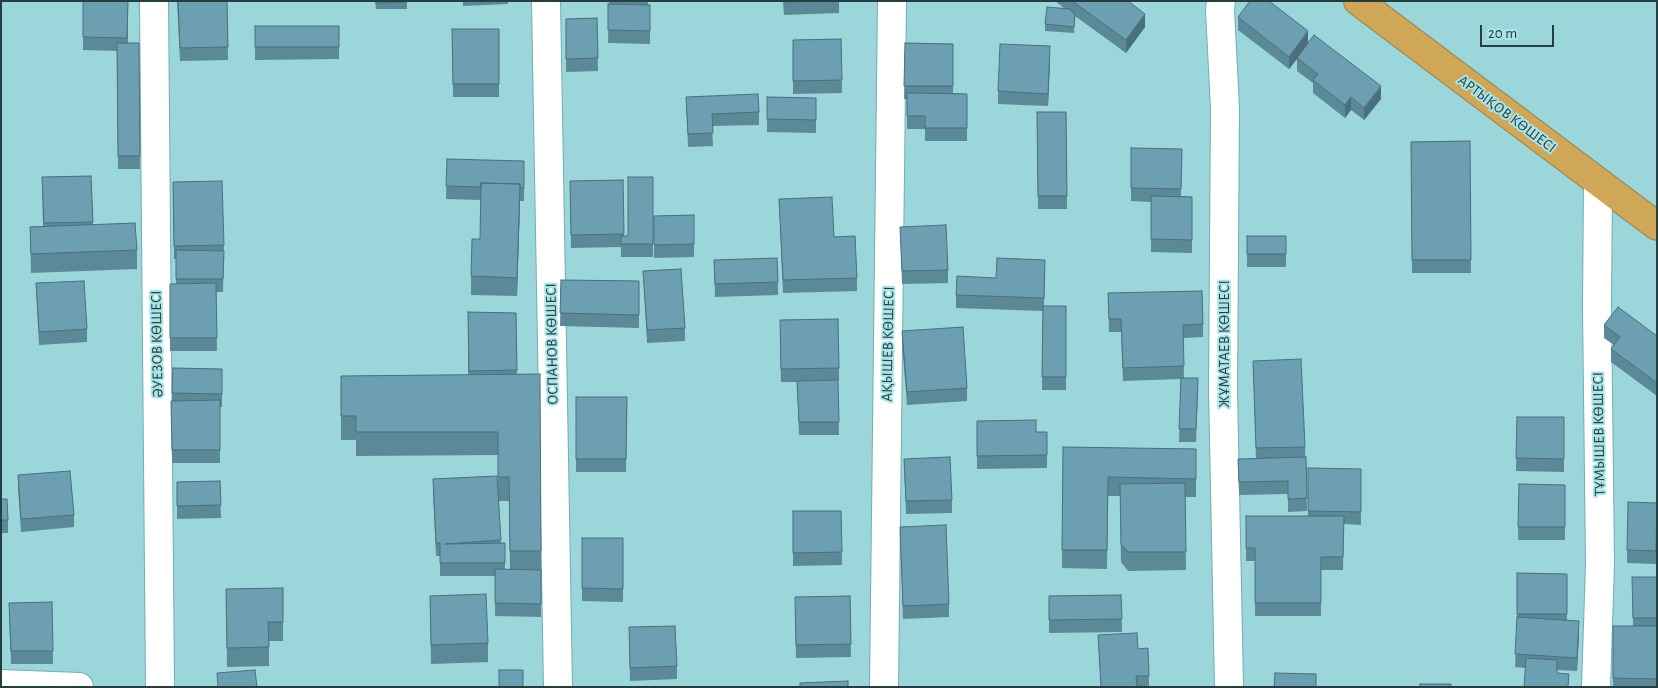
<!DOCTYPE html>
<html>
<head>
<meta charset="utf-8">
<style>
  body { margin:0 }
  #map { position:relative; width:1658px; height:688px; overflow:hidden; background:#9bd6db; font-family:"Alegreya Sans",sans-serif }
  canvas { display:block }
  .frame { position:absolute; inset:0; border:2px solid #253e40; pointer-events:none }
  .scale { position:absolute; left:1480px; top:25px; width:74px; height:22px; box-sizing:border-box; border:2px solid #253e40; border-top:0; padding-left:6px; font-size:15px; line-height:18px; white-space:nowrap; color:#253e40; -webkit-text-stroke:4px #a8e4e8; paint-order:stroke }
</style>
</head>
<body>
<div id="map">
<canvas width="1658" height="688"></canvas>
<div class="frame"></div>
<div class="scale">20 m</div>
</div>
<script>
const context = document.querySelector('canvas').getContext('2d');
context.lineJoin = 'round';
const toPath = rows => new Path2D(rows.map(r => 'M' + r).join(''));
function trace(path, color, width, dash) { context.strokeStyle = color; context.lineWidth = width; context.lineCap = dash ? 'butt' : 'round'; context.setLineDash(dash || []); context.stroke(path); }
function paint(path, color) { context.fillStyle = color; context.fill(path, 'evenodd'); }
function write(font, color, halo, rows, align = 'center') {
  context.font = font + ' "Alegreya Sans",sans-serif'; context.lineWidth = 4; context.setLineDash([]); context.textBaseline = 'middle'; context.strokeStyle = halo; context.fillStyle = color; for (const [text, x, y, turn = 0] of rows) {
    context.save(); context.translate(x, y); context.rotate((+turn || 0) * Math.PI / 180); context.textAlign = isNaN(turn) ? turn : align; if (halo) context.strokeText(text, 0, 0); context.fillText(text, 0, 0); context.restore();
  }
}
const minor = toPath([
  [154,1,160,687],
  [546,1,558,687],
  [1221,1,1220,10,1225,108,1223,390,1229,687],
  [1,684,79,687],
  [884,687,892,1],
  [1596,687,1600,564,1597,307,1598,182]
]);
const highway = toPath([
  [1358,1,1657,226]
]);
trace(minor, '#73aeb2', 30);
trace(highway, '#94824f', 30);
trace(minor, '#fff', 28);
trace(highway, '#d0a657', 28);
paint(toPath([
  [83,1,128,1,128,43,139,43,140,169,118,169,117,51,83,50],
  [177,1,227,1,228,60,180,61],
  [375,1,407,1,407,9,376,9],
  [463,1,508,1,508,4,463,6],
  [609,1,648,1,648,5,650,5,650,44,608,43],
  [783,1,839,1,839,13,784,15],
  [1055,1,1128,1,1145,27,1126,53,1075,16,1074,33,1045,31,1045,24,1064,8],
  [1238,17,1308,43,1381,99,1364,120,1351,110,1345,118,1313,93,1313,83,1297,71,1297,59,1289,69,1238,30],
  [597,18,598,71,566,72,566,19],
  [255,26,339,26,339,59,255,60],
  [452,29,499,29,499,97,453,97],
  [841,39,842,93,793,94,793,40],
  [905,43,953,44,953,93,967,94,967,141,925,141,925,129,907,129,907,99,904,99],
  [1050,59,1048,106,998,104,998,91],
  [686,97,759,112,759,125,712,126,713,146,688,147],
  [767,97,816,98,816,133,767,132],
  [1037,112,1066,112,1067,209,1038,209],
  [1470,141,1471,273,1412,273,1411,142],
  [1131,148,1182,149,1181,196,1192,197,1192,253,1151,252,1151,202,1131,201],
  [447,159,524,174,524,201,520,201,517,296,471,295,471,276,480,239,481,200,446,199],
  [91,176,93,225,137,250,137,269,31,273,30,227,43,226,42,177],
  [653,177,653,257,621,257,621,247,571,248,570,181,623,180,624,236,628,236],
  [173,195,224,245,223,292,216,292,217,351,170,351,170,284,176,284,176,259,174,259],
  [779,199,834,237,857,278,857,291,783,293],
  [694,215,694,257,654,258,654,216],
  [900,227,948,270,948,283,902,284],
  [1247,236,1286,236,1286,267,1247,267],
  [714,260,778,282,778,295,715,297],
  [643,271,685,328,685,341,647,343],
  [1045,273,1044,306,1066,306,1066,390,1042,390,1043,311,956,308,956,295,996,278],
  [561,280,639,281,639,328,560,326],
  [36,283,87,329,87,342,39,345],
  [1108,293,1203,324,1203,337,1183,338,1184,378,1198,391,1196,442,1179,442,1181,379,1123,381,1121,332,1109,332],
  [468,312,516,313,517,374,541,551,541,617,495,616,495,576,440,576,440,556,436,556,433,492,433,479,498,500,498,455,356,456,356,440,341,440,341,376,468,375],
  [498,501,509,501,510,569,505,569,505,543,501,543],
  [1604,325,1657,336,1657,396,1611,362,1611,349,1614,345,1604,338],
  [902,331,967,388,967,401,907,405,902,344],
  [780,333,839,368,839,381,838,381,839,435,799,435,797,382,781,382],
  [1253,361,1305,447,1307,511,1288,512,1288,494,1239,495,1238,459,1256,459],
  [173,368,222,369,222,407,220,407,220,463,172,463,171,401,172,401],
  [576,397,627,397,626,472,576,472],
  [1517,417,1564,417,1564,472,1516,471],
  [977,421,1036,432,1047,432,1047,468,977,469],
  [1063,447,1196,449,1196,497,1185,497,1186,570,1128,571,1121,562,1120,496,1108,496,1107,569,1062,568],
  [904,459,952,500,952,513,906,514],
  [1308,468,1361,469,1361,525,1344,524,1343,570,1321,570,1321,616,1255,616,1255,561,1246,561,1246,516,1308,516],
  [18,475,74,515,74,527,21,532,18,488],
  [220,481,221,518,177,519,177,482],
  [1519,484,1565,485,1565,540,1518,540],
  [1,499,8,520,8,533,1,533],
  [1657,503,1656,564,1627,563,1627,550],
  [793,511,841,511,842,565,793,566],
  [900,527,949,604,949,617,903,619],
  [582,538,623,538,623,602,582,601],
  [1517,573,1567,574,1567,620,1579,634,1577,671,1557,670,1557,673,1569,687,1525,668,1515,667,1517,617],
  [1632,577,1657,577,1657,687,1613,687,1613,626,1633,626],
  [283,588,283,641,269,641,269,666,227,667,226,589],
  [1121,595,1122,632,1049,633,1049,596],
  [430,596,488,643,488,662,431,664],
  [850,596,851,657,796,658,795,610],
  [52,602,53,664,11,664,9,616],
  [629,627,677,666,677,679,630,681],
  [1098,635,1138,649,1149,676,1149,687,1101,687]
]), '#5c8998');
paint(toPath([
  [1145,14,1145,27,1126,53,1126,40],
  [1308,31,1308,44,1297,58,1297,59,1289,69,1289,57],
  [1050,46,1050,59,1048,106,1048,94],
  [1381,86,1381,99,1364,120,1364,108],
  [1351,97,1351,110,1345,118,1345,105],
  [520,184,520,203,517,296,517,278],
  [1579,621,1579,634,1577,671,1577,658]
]), '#4b6f7c');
const building = toPath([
  [83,1,128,1,127,38,83,37,83,1],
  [178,1,227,1,228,47,180,48,178,1],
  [375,1,407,1,407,2,376,3,375,1],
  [783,1,807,1,784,2,783,1],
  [1072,1,1128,1,1145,14,1126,40,1072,1],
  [1250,1,1269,1,1308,31,1289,57,1238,17,1250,1],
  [608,4,650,5,650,31,608,30,608,4],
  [1047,7,1070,9,1075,15,1074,27,1045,24,1047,7],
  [597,18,598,58,566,59,566,19,597,18],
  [255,26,339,26,339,47,255,47,255,26],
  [452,29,499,29,499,84,453,84,452,29],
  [1314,35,1381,86,1364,108,1351,97,1345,105,1313,80,1318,74,1297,58,1314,35],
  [841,39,842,80,793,81,793,40,841,39],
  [117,43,139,43,140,156,118,156,117,43],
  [905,43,953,44,953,86,904,86,905,43],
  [1000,44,1050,46,1048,94,998,91,1000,44],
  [907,93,967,94,967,128,925,128,925,116,907,116,907,93],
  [758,94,759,112,712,114,713,133,688,134,686,97,758,94],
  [767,97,816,98,816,120,767,119,767,97],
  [1037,112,1066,112,1067,196,1038,196,1037,112],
  [1470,141,1471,260,1412,260,1411,142,1470,141],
  [1131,148,1182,149,1181,189,1131,188,1131,148],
  [447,159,524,161,524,188,520,188,520,184,481,183,481,187,446,186,447,159],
  [91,176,93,222,44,223,42,177,91,176],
  [628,177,653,177,653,244,621,244,621,236,628,236,628,177],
  [623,180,624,234,571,235,570,181,623,180],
  [222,181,224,245,174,246,173,182,222,181],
  [481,183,520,184,517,278,471,276,472,239,480,239,481,183],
  [1151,196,1192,197,1192,240,1151,239,1151,196],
  [832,197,834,237,855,236,857,278,783,280,779,199,832,197],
  [694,215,694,244,654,245,654,216,694,215],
  [135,223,137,250,31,254,30,227,135,223],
  [946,225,948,270,902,271,900,227,946,225],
  [1247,236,1286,236,1286,254,1247,254,1247,236],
  [176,250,224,251,223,279,176,279,176,250],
  [777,258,778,282,715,284,714,260,777,258],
  [997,258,1045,260,1044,298,956,295,957,276,996,278,997,258],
  [681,269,685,328,647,330,643,271,681,269],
  [561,280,639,281,639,315,560,313,561,280],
  [84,281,87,329,39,332,36,283,84,281],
  [216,283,217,338,170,338,170,284,216,283],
  [1202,291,1203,324,1183,325,1184,366,1123,368,1121,319,1109,319,1108,293,1202,291],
  [1043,306,1066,306,1066,377,1042,377,1043,306],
  [1618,307,1657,336,1657,383,1611,349,1620,337,1604,325,1618,307],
  [468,312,516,313,517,370,469,371,468,312],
  [838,319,839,368,781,369,780,320,838,319],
  [963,327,967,388,907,392,902,331,963,327],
  [1301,359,1305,447,1256,448,1253,361,1301,359],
  [173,368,222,369,222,394,172,393,173,368],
  [540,374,541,551,510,551,509,477,498,477,498,432,356,432,356,416,341,416,341,376,540,374],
  [1181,378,1198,378,1196,429,1179,429,1181,378],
  [838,380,839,422,799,422,797,381,838,380],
  [576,397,627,397,626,459,576,459,576,397],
  [220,400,220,450,172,450,171,401,220,400],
  [1517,417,1564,417,1564,459,1516,458,1517,417],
  [1036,420,1036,432,1047,432,1047,455,977,456,977,421,1036,420],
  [1063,447,1196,449,1196,479,1108,477,1107,550,1062,550,1063,447],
  [950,457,952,500,906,501,904,459,950,457],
  [1306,457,1307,498,1288,499,1288,481,1239,482,1238,459,1306,457],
  [1308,468,1361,469,1361,512,1308,511,1308,468],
  [70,471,74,515,21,519,18,475,70,471],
  [497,476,501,540,445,544,505,543,505,563,440,563,440,543,436,543,433,479,497,476],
  [220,481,221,505,177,506,177,482,220,481],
  [1185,483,1186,552,1128,552,1121,544,1120,484,1185,483],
  [1519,484,1565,485,1565,527,1518,527,1519,484],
  [1,499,7,499,8,520,1,520,1,499],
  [1628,502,1657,503,1656,551,1627,550,1628,502],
  [793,511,841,511,842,552,793,553,793,511],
  [1246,516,1344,516,1343,557,1321,557,1321,603,1255,603,1255,548,1246,548,1246,516],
  [946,525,949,604,903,606,900,527,946,525],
  [582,538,623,538,623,589,582,588,582,538],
  [495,569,541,570,541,604,495,603,495,569],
  [1517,573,1567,574,1567,614,1517,614,1517,573],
  [1632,577,1657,577,1657,618,1633,618,1632,577],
  [283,588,283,622,268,622,269,647,227,648,226,589,283,588],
  [486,594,488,643,431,645,430,596,486,594],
  [1121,595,1122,619,1049,620,1049,596,1121,595],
  [850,596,851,644,796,645,795,597,850,596],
  [52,602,53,651,11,651,9,603,52,602],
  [1517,617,1579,621,1577,658,1515,654,1517,617],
  [675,626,677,666,630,668,629,627,675,626],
  [1613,626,1657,626,1657,679,1613,678,1613,626],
  [1137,633,1138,649,1148,648,1149,676,1136,676,1137,687,1101,687,1098,635,1137,633],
  [1526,658,1557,660,1557,673,1569,674,1568,687,1524,687,1526,658],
  [255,670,257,687,218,687,217,673,255,670],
  [499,670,523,670,523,687,499,687,499,670],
  [1275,673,1316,674,1316,687,1274,687,1275,673],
  [848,681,848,687,800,687,800,683,848,681],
  [1420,684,1451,684,1451,687,1420,687,1420,684]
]);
paint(building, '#6b9fb1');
trace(building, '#4b6f7c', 1);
write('15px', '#253e40', '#a8e4e8', [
  ["АРТЫҚОВ КӨШЕСІ",1507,114,37],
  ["ӘУЕЗОВ КӨШЕСІ",157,344,-91],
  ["ОСПАНОВ КӨШЕСІ",552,344,-91],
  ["АҚЫШЕВ КӨШЕСІ",888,344,-89],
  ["ЖҰМАТАЕВ КӨШЕСІ",1224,344,-90],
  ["ТҰМЫШЕВ КӨШЕСІ",1599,434,-91]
]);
</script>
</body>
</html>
